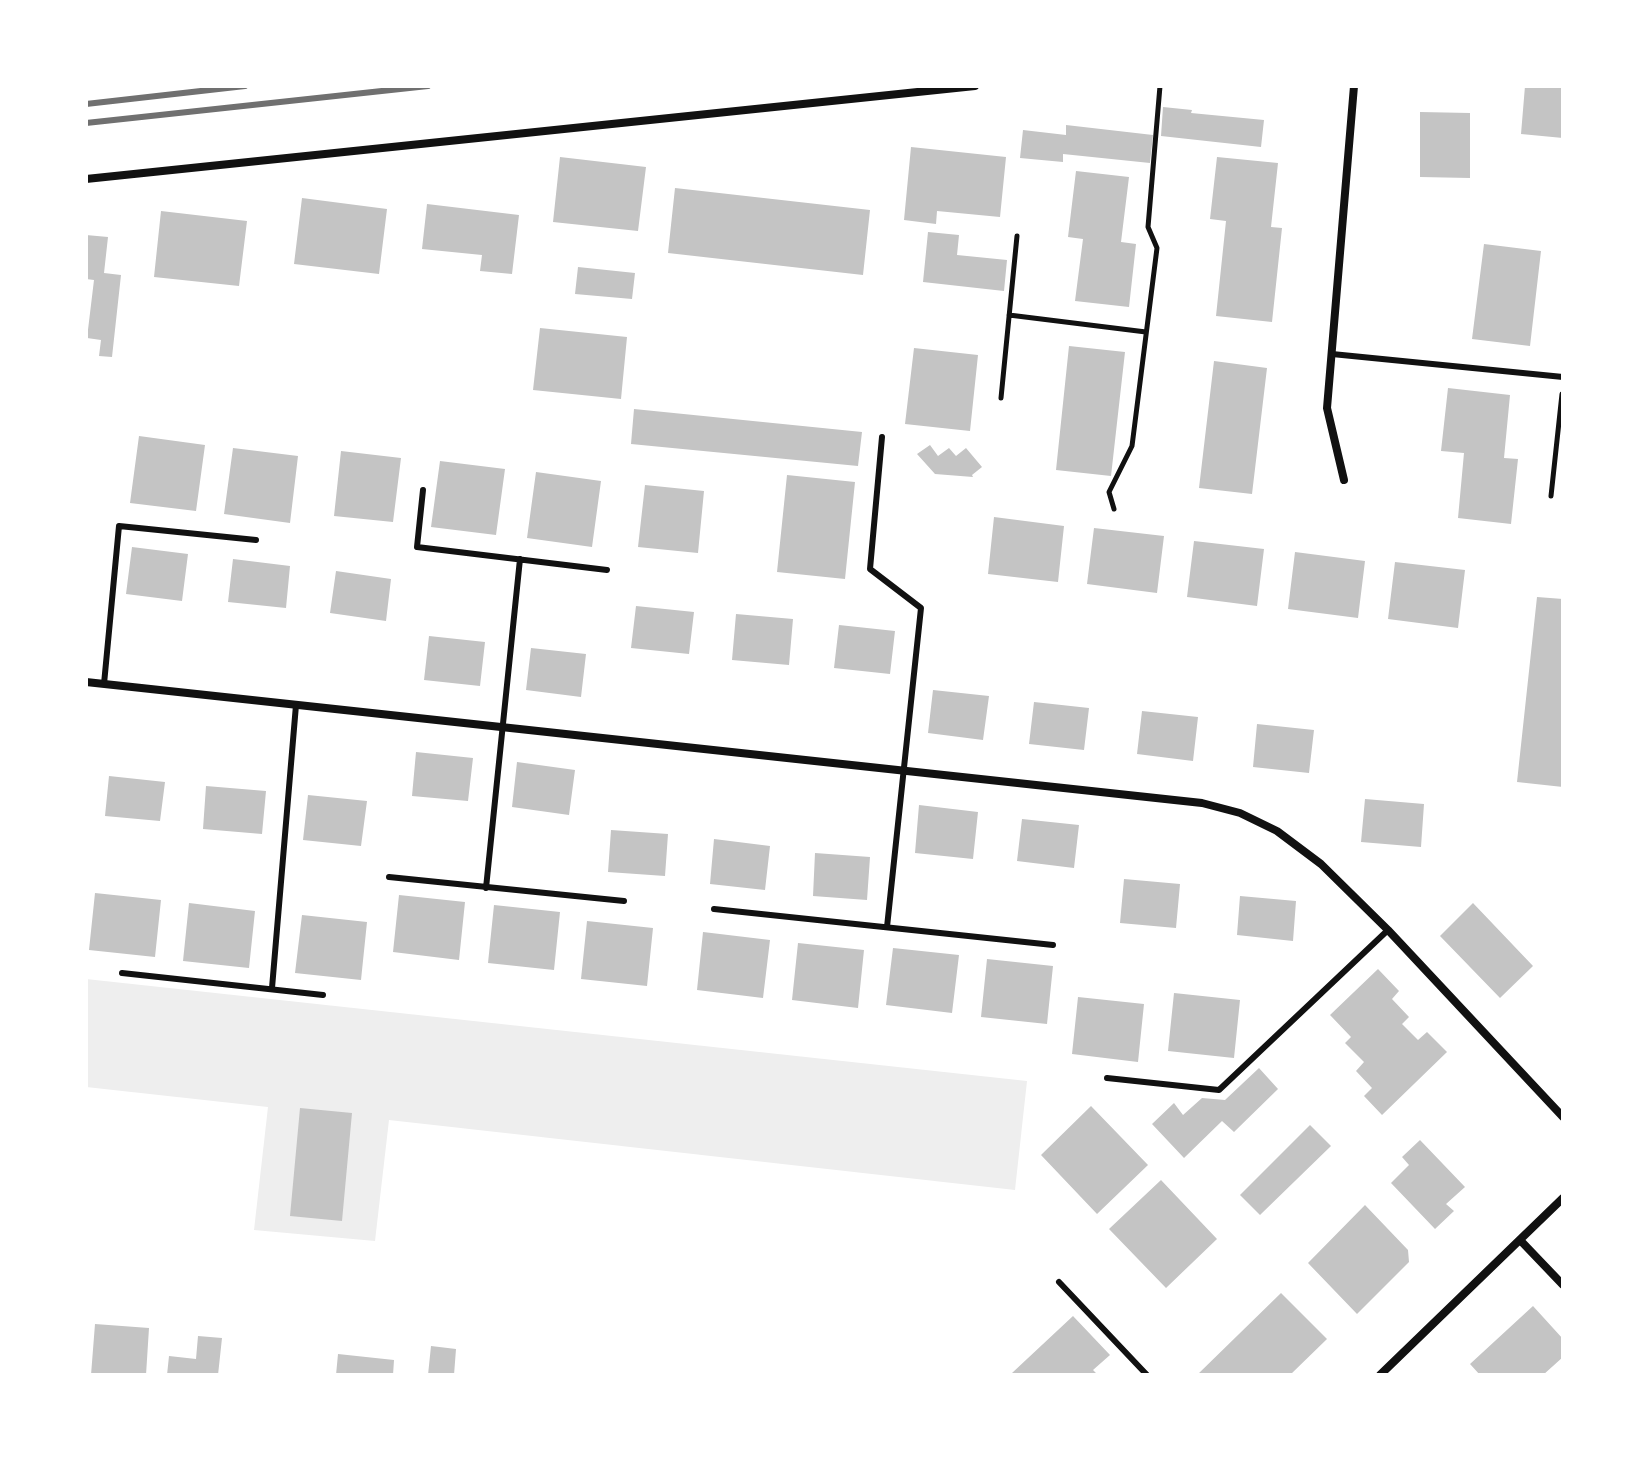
<!DOCTYPE html>
<html>
<head>
<meta charset="utf-8">
<style>
  body { margin:0 }
  #map { position:relative; width:1649px; height:1461px; overflow:hidden; background:#fff; font-family:"Public Sans",sans-serif }
  canvas { display:block }
  .frame { position:absolute; inset:0; border:88px solid #fff; pointer-events:none }
</style>
</head>
<body>
<div id="map">
<canvas width="1649" height="1461"></canvas>
<div class="frame"></div>
</div>
<script>
const context = document.querySelector('canvas').getContext('2d');
context.lineJoin = 'round';
function paint(path, color) { context.fillStyle = color; context.fill(path, 'evenodd'); }
const toPath = rows => new Path2D(rows.map(r => 'M' + r).join(''));
function trace(path, color, width, dash) { context.strokeStyle = color; context.lineWidth = width; context.lineCap = dash ? 'butt' : 'round'; context.setLineDash(dash || []); context.stroke(path); }
paint(toPath([
  [86,979,1027,1081,1015,1190,389,1120,375,1241,254,1230,268,1107,86,1087]
]), '#eee');
paint(toPath([
  [1525,86,1563,86,1563,138,1521,134],
  [1163,107,1192,110,1191,113,1264,120,1261,147,1161,136],
  [1420,112,1470,113,1470,178,1420,177],
  [1066,125,1153,135,1150,163,1063,154,1063,162,1020,158,1023,130,1066,135],
  [911,147,1006,157,1000,217,937,211,936,224,904,220],
  [560,157,646,167,638,231,553,222],
  [1217,157,1278,163,1271,227,1282,228,1272,322,1216,316,1226,221,1210,219],
  [1076,171,1129,177,1121,242,1136,244,1129,307,1075,301,1083,239,1068,237],
  [675,188,870,210,863,275,668,253],
  [302,198,387,209,379,274,294,264],
  [427,204,519,215,512,274,480,271,482,255,422,249],
  [161,211,247,221,239,286,154,277],
  [928,232,959,235,957,255,1007,260,1004,291,923,282],
  [86,235,108,237,104,273,121,275,112,357,99,356,101,340,87,338,94,280,86,279],
  [1484,244,1541,251,1530,346,1472,339],
  [578,267,635,273,632,299,575,294],
  [540,328,627,337,621,399,533,390],
  [1069,346,1125,352,1111,476,1056,470],
  [914,348,978,355,970,431,905,424],
  [1214,361,1267,368,1252,494,1199,488],
  [1448,388,1510,395,1504,458,1518,459,1511,524,1458,518,1464,453,1441,451],
  [634,409,862,432,858,466,631,444],
  [139,436,205,445,196,511,130,503],
  [930,445,938,456,949,448,956,456,966,448,982,467,972,475,973,477,935,474,917,454],
  [233,448,298,456,290,523,224,514],
  [341,451,401,458,393,522,334,516],
  [440,461,505,469,496,535,431,527],
  [536,472,601,481,592,547,527,538],
  [787,475,855,482,845,579,777,572],
  [645,485,704,491,698,553,638,547],
  [994,517,1064,526,1058,582,988,574],
  [1094,528,1164,536,1157,593,1087,584],
  [1194,541,1264,549,1257,606,1187,597],
  [132,547,188,554,182,601,126,594],
  [1295,552,1365,561,1358,618,1288,609],
  [233,559,290,566,286,608,228,602],
  [1395,562,1465,570,1458,628,1388,619],
  [336,571,391,579,386,621,330,613],
  [1537,597,1563,599,1563,787,1517,782],
  [636,606,694,612,689,654,631,648],
  [736,614,793,619,789,665,732,660],
  [839,625,895,631,890,674,834,668],
  [429,636,485,642,480,686,424,680],
  [531,648,586,654,581,697,526,690],
  [933,690,989,696,983,740,928,733],
  [1034,702,1089,708,1084,750,1029,744],
  [1142,711,1198,717,1193,761,1137,754],
  [1257,724,1314,730,1309,773,1253,767],
  [416,752,473,758,468,801,412,796],
  [517,762,575,770,569,815,512,807],
  [109,776,165,782,160,821,105,816],
  [206,786,266,791,262,834,203,829],
  [308,795,367,801,361,846,303,840],
  [1365,799,1424,804,1421,847,1361,842],
  [919,805,978,812,973,859,915,853],
  [1022,819,1079,825,1074,868,1017,861],
  [611,830,668,834,665,876,608,872],
  [714,839,770,846,765,890,710,884],
  [815,853,870,857,867,900,813,896],
  [1124,879,1180,884,1176,928,1120,923],
  [95,893,161,900,155,957,89,950],
  [399,895,465,902,459,960,393,952],
  [1240,896,1296,901,1293,941,1237,935],
  [189,903,255,911,249,968,183,961],
  [1473,903,1533,966,1500,998,1440,936],
  [494,905,560,912,554,970,488,963],
  [302,915,367,922,361,980,295,973],
  [587,921,653,928,647,986,581,979],
  [703,932,770,940,763,998,697,990],
  [798,943,864,950,858,1008,792,1000],
  [893,948,959,955,952,1013,886,1005],
  [987,959,1053,966,1047,1024,981,1017],
  [1378,969,1399,991,1392,999,1409,1017,1402,1024,1418,1040,1427,1032,1447,1052,1382,1115,1364,1096,1372,1088,1356,1071,1364,1062,1345,1043,1351,1037,1330,1015],
  [1174,993,1240,1000,1234,1058,1168,1051],
  [1078,997,1144,1004,1138,1062,1072,1054],
  [1259,1068,1278,1089,1234,1132,1222,1121,1184,1158,1152,1124,1174,1103,1183,1115,1202,1098,1225,1100],
  [1091,1106,1148,1165,1097,1214,1041,1155],
  [300,1108,352,1113,342,1221,290,1216],
  [1310,1125,1331,1146,1260,1215,1240,1195],
  [1420,1140,1465,1187,1446,1204,1454,1211,1435,1229,1391,1183,1409,1165,1402,1157],
  [1161,1180,1217,1239,1166,1288,1109,1229],
  [1365,1205,1408,1250,1409,1262,1357,1314,1308,1263],
  [1281,1293,1327,1339,1290,1375,1197,1375],
  [1533,1306,1563,1339,1563,1357,1543,1375,1480,1375,1470,1364],
  [1073,1316,1110,1355,1093,1370,1098,1375,1014,1375,1012,1373],
  [95,1324,149,1328,146,1375,91,1375],
  [198,1336,222,1338,218,1375,167,1375,169,1356,196,1359],
  [431,1346,456,1349,454,1375,428,1375],
  [338,1354,394,1360,393,1375,336,1375]
]), '#c4c4c4');
trace(toPath([
  [1009,315,1146,332],
  [1001,398,1017,236],
  [1551,496,1562,394],
  [1114,509,1109,492,1132,446,1157,248,1148,227,1160,86]
]), '#111', 5);
trace(toPath([
  [1332,354,1563,377],
  [882,437,870,569,921,608,887,927],
  [423,490,417,547,607,570],
  [104,684,119,526,256,540],
  [389,877,624,901],
  [486,888,520,559],
  [714,909,1053,945],
  [122,973,323,995],
  [272,988,296,705],
  [1107,1078,1219,1090,1388,930],
  [1059,1282,1147,1375]
]), '#111', 6);
trace(toPath([
  [86,179,975,86],
  [1344,480,1327,408,1354,86],
  [86,682,1202,803,1240,813,1277,831,1321,864,1388,930,1563,1117],
  [1520,1240,1563,1285],
  [1380,1375,1563,1198]
]), '#111', 8);
trace(toPath([
  [86,104,245,86],
  [86,123,428,86]
]), '#707070', 6);
</script>
</body>
</html>
